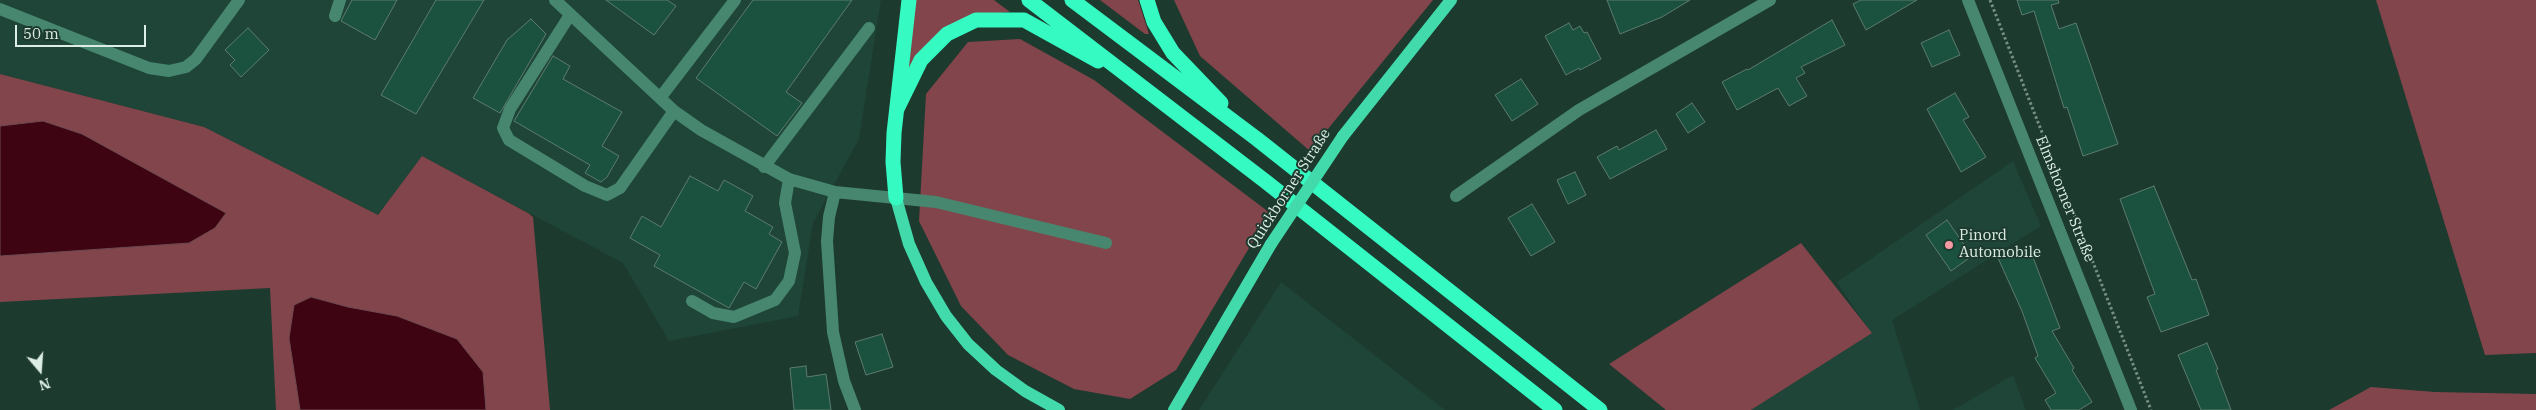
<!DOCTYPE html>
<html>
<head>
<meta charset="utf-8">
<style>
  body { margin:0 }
  #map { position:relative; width:2536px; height:410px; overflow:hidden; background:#1d3a2f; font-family:"IBM Plex Serif",serif }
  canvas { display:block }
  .north { position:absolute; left:15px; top:345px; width:50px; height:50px; -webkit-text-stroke:4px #1d3a2f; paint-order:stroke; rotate:162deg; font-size:14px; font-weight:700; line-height:20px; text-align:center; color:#dcede5 }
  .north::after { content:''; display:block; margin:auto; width:18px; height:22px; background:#dcede5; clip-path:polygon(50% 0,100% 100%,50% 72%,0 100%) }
  .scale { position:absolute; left:15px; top:25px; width:131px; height:22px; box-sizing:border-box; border:2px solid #dcede5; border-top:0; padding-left:6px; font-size:15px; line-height:18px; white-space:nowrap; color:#dcede5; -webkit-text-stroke:4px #1d3a2f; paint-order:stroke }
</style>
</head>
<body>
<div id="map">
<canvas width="2536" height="410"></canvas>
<div class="north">N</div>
<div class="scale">50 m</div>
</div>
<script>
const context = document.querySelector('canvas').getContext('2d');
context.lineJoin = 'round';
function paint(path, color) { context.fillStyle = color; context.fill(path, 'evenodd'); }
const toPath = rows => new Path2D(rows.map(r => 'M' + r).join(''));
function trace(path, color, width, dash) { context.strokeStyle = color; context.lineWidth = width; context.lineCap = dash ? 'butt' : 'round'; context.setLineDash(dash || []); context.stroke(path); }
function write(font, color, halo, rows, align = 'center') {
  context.font = font + ' "IBM Plex Serif",serif'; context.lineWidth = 4; context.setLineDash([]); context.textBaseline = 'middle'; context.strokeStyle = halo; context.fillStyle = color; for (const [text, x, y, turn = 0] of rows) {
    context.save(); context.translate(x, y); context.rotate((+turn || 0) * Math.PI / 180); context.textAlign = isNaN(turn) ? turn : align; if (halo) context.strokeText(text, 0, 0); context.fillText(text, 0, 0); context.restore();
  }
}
paint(toPath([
  [0,0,881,0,859,139,813,223,798,316,669,341,623,263,422,156,378,215,204,127,0,74],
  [2013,161,2041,226,1892,320,1920,410,1751,410,1871,333,1837,282],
  [1947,220,1972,256,1952,270,1926,235],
  [1281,282,1445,410,1199,410],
  [2013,375,2026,410,1953,410]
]), '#1e4537');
paint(toPath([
  [916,0,994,0,1010,12,976,15,906,80],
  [1100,0,1138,0,1149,34,1145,34],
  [1174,0,1433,0,1310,151,1200,56],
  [2376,0,2536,0,2536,353,2485,355],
  [1020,39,1094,80,1270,213,1176,370,1130,399,1074,389,1008,355,961,306,919,221,926,94,968,42],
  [0,74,204,127,378,215,422,156,528,213,533,217,550,410,486,410,483,372,348,307,311,297,289,338,300,410,276,410,270,288,0,302,0,256,189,243,226,214,82,134,43,121,0,126],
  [1801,243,1872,333,1751,410,1666,410,1609,364],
  [2371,387,2435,392,2536,394,2536,410,2329,410]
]), '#82454b');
const water = toPath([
  [43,121,82,134,226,213,215,228,189,243,0,256,0,126,43,121],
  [311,297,348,307,397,316,457,339,483,372,486,410,300,410,289,338,294,305,311,297]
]);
paint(water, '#3f0411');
trace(water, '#6e4a51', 1);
const building = toPath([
  [352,0,397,0,375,40,341,21,352,0],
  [436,0,484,0,416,114,381,95,436,0],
  [606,0,667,0,676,6,654,35,606,0],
  [753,0,852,0,786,92,802,103,777,136,696,78,753,0],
  [1607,0,1690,0,1662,17,1620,34,1607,0],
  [1861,0,1917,0,1866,30,1853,4,1861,0],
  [2017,0,2058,0,2059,3,2051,5,2059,29,2076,23,2118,144,2083,156,2067,107,2064,108,2034,11,2022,15,2017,0],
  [531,19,546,34,500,113,473,98,507,40,531,19],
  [1832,20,1845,45,1801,67,1805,73,1796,78,1807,96,1789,106,1778,88,1737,110,1722,82,1747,69,1748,70,1832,20],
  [1569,23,1573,30,1580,26,1584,33,1587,32,1601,59,1580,70,1579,68,1566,75,1545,36,1569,23],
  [248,28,269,50,241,77,230,65,235,60,225,50,248,28],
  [1949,30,1960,55,1932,67,1921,43,1949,30],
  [553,56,570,66,563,79,622,112,602,146,619,156,607,177,601,182,585,173,590,165,514,121,553,56],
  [1521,79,1538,104,1512,121,1495,95,1521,79],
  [1955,93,1969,117,1963,120,1986,157,1961,172,1927,109,1955,93],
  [1692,103,1705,122,1688,133,1676,114,1692,103],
  [1656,130,1667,149,1610,179,1597,157,1617,146,1619,150,1656,130],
  [1575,172,1586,195,1568,204,1557,180,1575,172],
  [690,176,718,191,724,180,753,196,745,211,773,227,769,234,782,242,756,289,744,282,729,308,654,266,660,255,630,238,642,216,661,227,690,176],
  [2154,186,2192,280,2196,279,2209,315,2161,332,2147,297,2155,294,2120,199,2154,186],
  [1532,204,1555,242,1531,256,1508,218,1532,204],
  [1947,220,1972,256,1951,271,1926,235,1947,220],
  [2029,247,2060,328,2052,331,2074,368,2072,370,2092,402,2079,410,2051,410,2045,400,2056,393,2035,358,2038,356,2022,311,1998,258,2029,247],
  [882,334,893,367,866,375,855,342,882,334],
  [2207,343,2218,369,2216,370,2231,410,2201,410,2178,355,2207,343],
  [806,366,807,377,826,374,831,410,794,410,790,368,806,366]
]);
paint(building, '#1b523f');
trace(building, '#5d7b6f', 1);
trace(toPath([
  [1990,0,2151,410]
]), '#768e84', 3, [2.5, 2.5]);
trace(toPath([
  [555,0,674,111,701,130,789,179,835,192,936,202,1106,243],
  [1968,0,2131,410],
  [0,9,149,68,169,71,186,67,196,59,239,0],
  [570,15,510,109,503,128,509,140,585,186,607,195,620,188,674,111],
  [335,16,340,0],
  [660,98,735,0],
  [764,167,869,28],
  [835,192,829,217,827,241,833,332,844,381,855,410],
  [1456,196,1579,110,1770,0],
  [692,301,713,313,734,317,775,300,789,281,795,253,785,203,789,179]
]), '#47876f', 12);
trace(toPath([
  [1343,136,1451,0],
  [896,198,909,244,926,282,946,316,968,344,996,370,1025,391,1059,410],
  [1174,410,1271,244]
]), '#42daab', 12);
trace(toPath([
  [1029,0,1265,181,1555,410],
  [1072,0,1257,139,1600,410],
  [1147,0,1154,22,1173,53,1221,103],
  [897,109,921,60,947,34,976,20,1024,20,1098,61],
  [896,198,893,162,894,133,909,0]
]), '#35fbc2', 15);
trace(toPath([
  [1271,244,1343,136]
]), '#42daab', 12);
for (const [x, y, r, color] of [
  [1949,245,5,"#f49aa1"]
]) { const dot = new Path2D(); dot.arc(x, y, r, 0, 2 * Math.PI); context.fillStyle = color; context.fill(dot); trace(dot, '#1d3a2f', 2); }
write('15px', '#dcede5', '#1d3a2f', [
  ["Quickborner Straße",1289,189,-57],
  ["Elmshorner Straße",2065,199,68]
]);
write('15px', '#dcede5', '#1d3a2f', [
  ["Pinord",1959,236],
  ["Automobile",1959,253]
], 'left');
</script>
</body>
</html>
